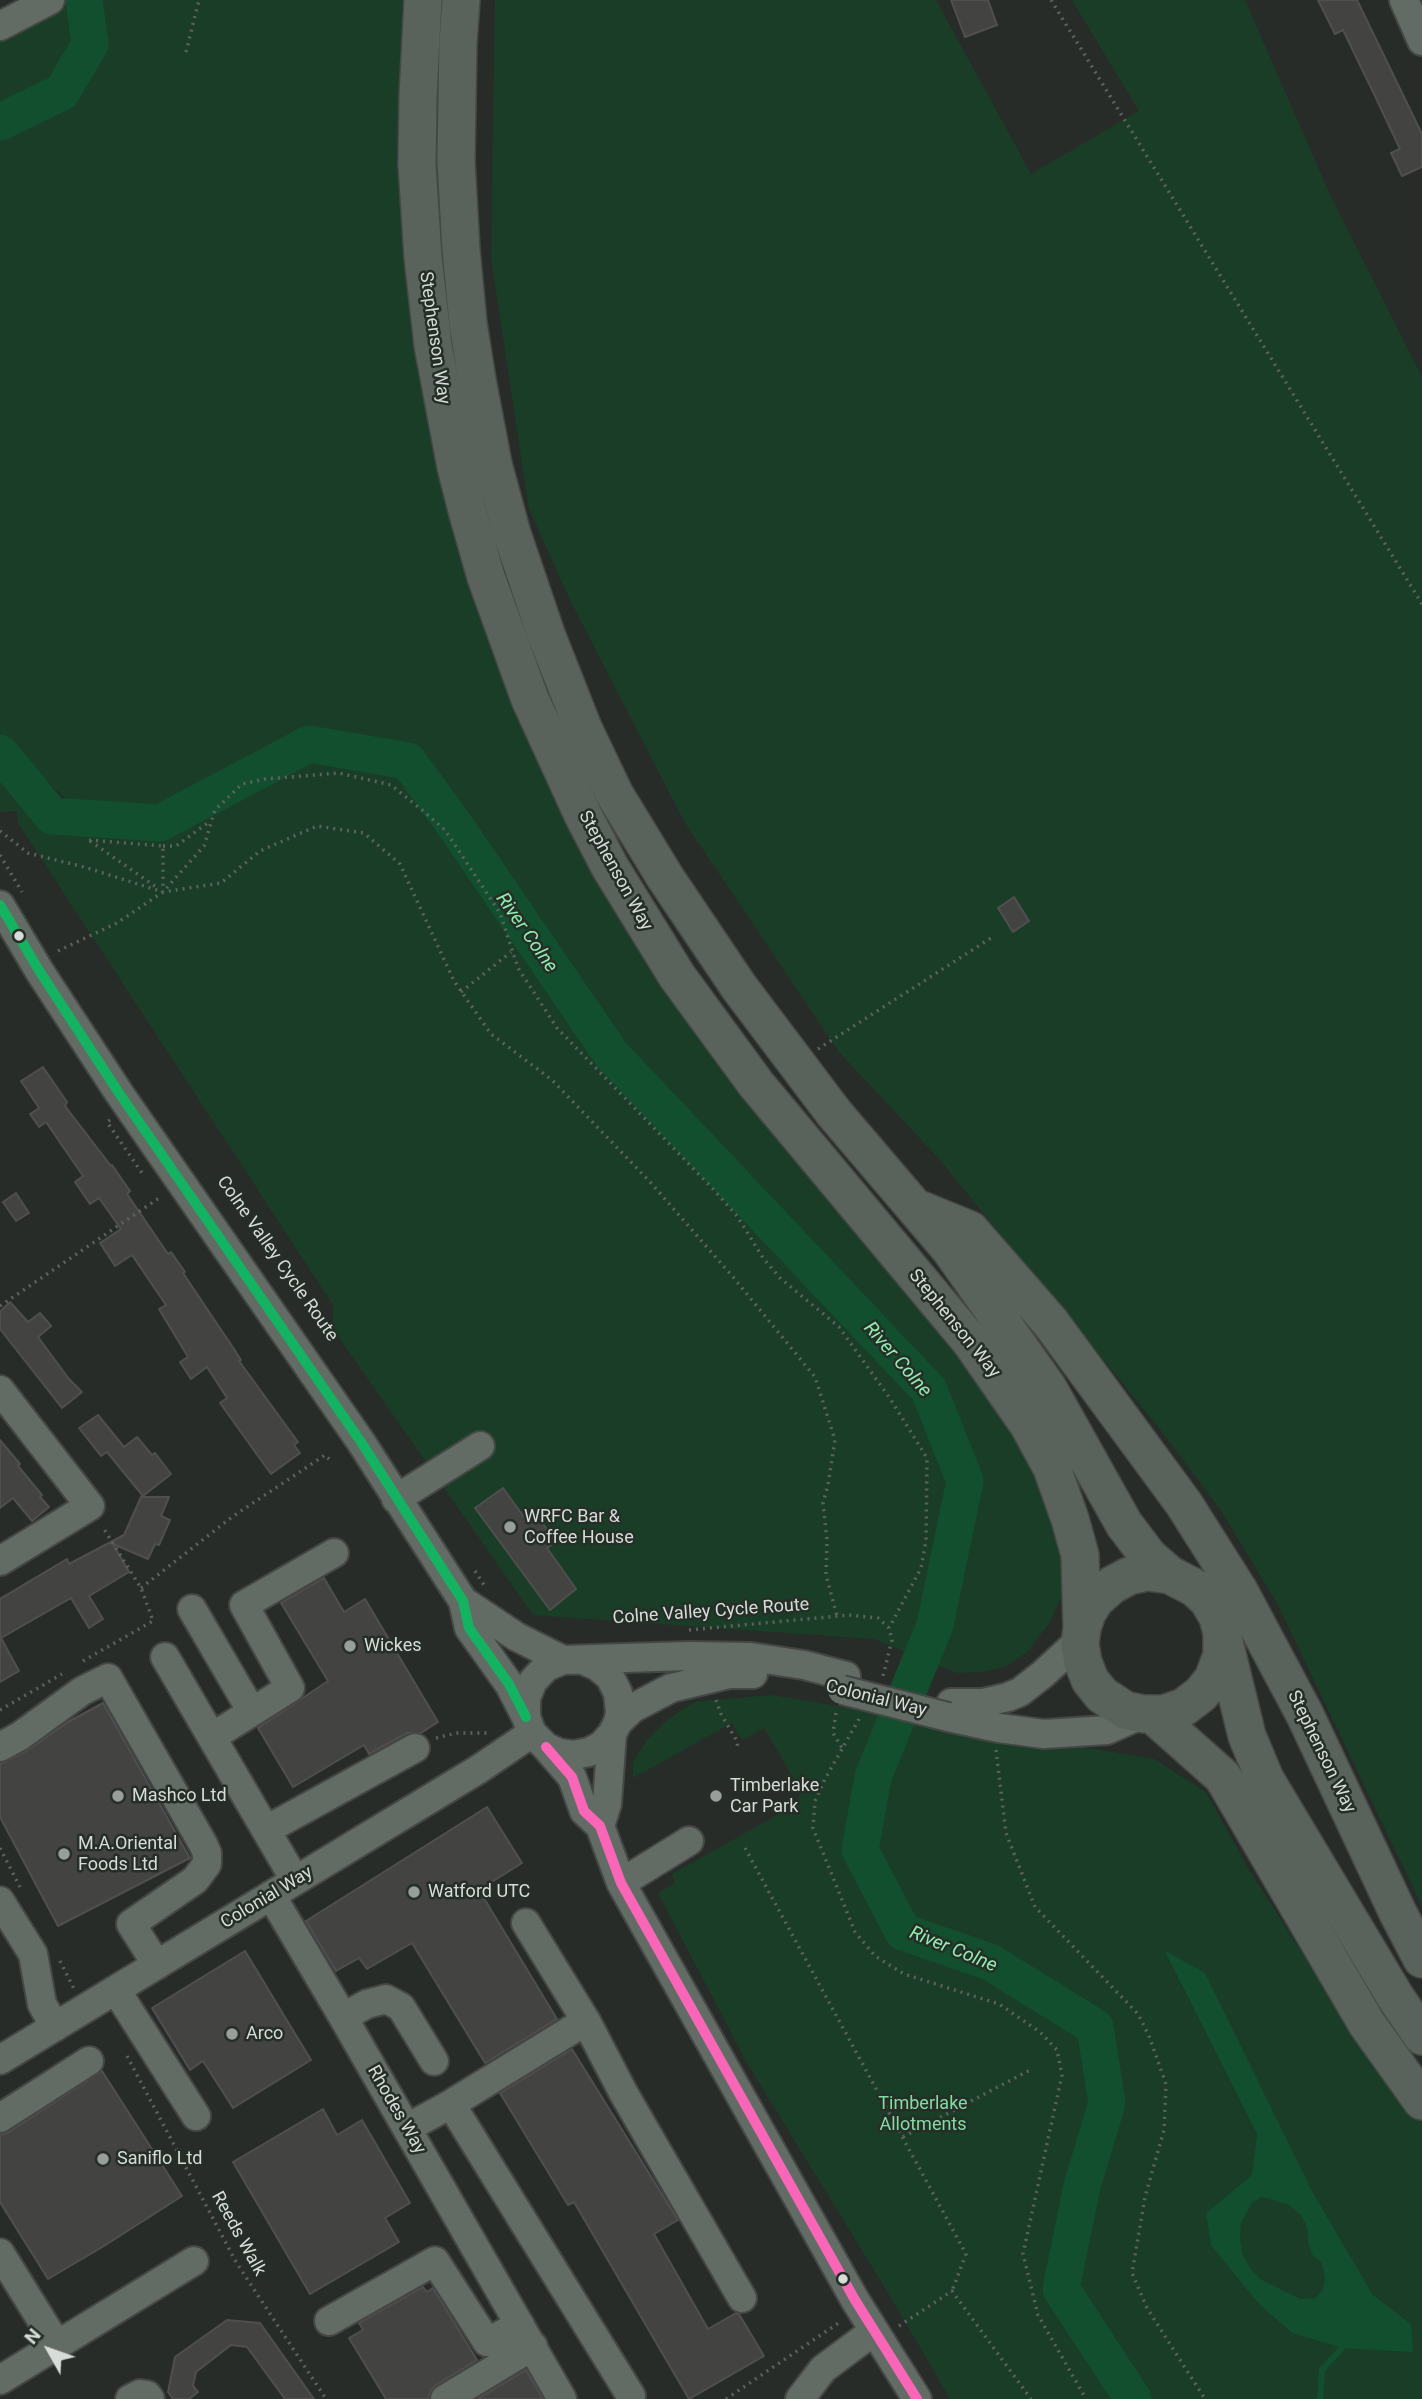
<!DOCTYPE html>
<html>
<head>
<meta charset="utf-8">
<style>
  body { margin:0 }
  #map { position:relative; width:1422px; height:2399px; overflow:hidden; background:#282c29; font-family:Roboto,sans-serif }
  canvas { display:block }
  .north { position:absolute; left:14px; top:2315px; width:70px; height:70px; -webkit-text-stroke:5px #262e28; paint-order:stroke; rotate:310deg; font-size:19px; font-weight:700; line-height:28px; text-align:center; color:#d7dcd9 }
  .north::after { content:''; display:block; margin:auto; width:24px; height:32px; background:#d7dcd9; clip-path:polygon(50% 0,100% 100%,50% 72%,0 100%) }
</style>
</head>
<body>
<div id="map">
<canvas width="1422" height="2399"></canvas>
<div class="north">N</div>
</div>
<script>
const context = document.querySelector('canvas').getContext('2d');
context.lineJoin = 'round';
function paint(path, color) { context.fillStyle = color; context.fill(path, 'evenodd'); }
const toPath = rows => new Path2D(rows.map(r => 'M' + r).join(''));
function trace(path, color, width, dash) { context.strokeStyle = color; context.lineWidth = width; context.lineCap = dash ? 'butt' : 'round'; context.setLineDash(dash || []); context.stroke(path); }
function write(font, color, halo, rows, align = 'center') {
  context.font = font + ' Roboto,sans-serif'; context.lineWidth = 5; context.setLineDash([]); context.textBaseline = 'middle'; context.strokeStyle = halo; context.fillStyle = color; for (const [text, x, y, turn = 0] of rows) {
    context.save(); context.translate(x, y); context.rotate((+turn || 0) * Math.PI / 180); context.textAlign = isNaN(turn) ? turn : align; if (halo) context.strokeText(text, 0, 0); context.fillText(text, 0, 0); context.restore();
  }
}
paint(toPath([
  [83,0,410,0,424,336,572,828,1006,1403,1062,1539,1064,1590,1050,1622,1027,1652,1007,1666,982,1672,957,1673,874,1639,533,1615,333,1329,333,1305,18,823,17,811,0,812,0,760,41,809,77,807,8,751,0,732,0,128,25,116,60,96,73,86,91,53,81,64,38,93,0,113,0,36,41,14],
  [495,0,936,0,1031,174,1139,111,1072,0,1245,0,1331,197,1422,377,1422,1906,1277,1603,1220,1509,1159,1428,940,1160,839,1052,685,823,570,600,529,509,491,258],
  [771,1695,1154,1759,1206,1792,1249,1870,1349,2026,1422,2123,1422,2399,950,2399,896,2306,747,2063,658,1893,675,1883,672,1874,797,1804,801,1791,764,1728,742,1740,732,1723,633,1778,633,1762,647,1740,668,1719,695,1702],
  [1164,1951,1312,2191,1373,2295,1411,2324,1342,2348,1292,2333,1260,2305,1206,2213,1252,2175,1257,2134],
  [1262,2197,1289,2205,1301,2215,1307,2227,1308,2243,1313,2256,1321,2262,1325,2278,1323,2289,1316,2298,1302,2299,1260,2279,1250,2269,1243,2255,1240,2239,1241,2223,1252,2203]
]), '#1a3d27');
paint(toPath([
  [1164,1950,1205,1973,1312,2191,1373,2295,1411,2324,1413,2352,1342,2348,1292,2333,1260,2305,1211,2245,1206,2213,1252,2175,1257,2134],
  [1262,2197,1289,2205,1301,2215,1307,2227,1308,2243,1313,2256,1321,2262,1325,2278,1323,2289,1316,2298,1301,2299,1260,2279,1250,2268,1243,2255,1240,2239,1241,2223,1252,2203]
]), '#124f2e');
trace(toPath([
  [1320,2399,1322,2370,1342,2348]
]), '#124f2e', 6);
trace(toPath([
  [0,122,62,92,90,44,84,0],
  [0,753,52,816,160,823,309,744,408,761,456,827,611,1054,929,1390,965,1481,935,1625,873,1777,860,1850,903,1932,990,1962,1095,2027,1107,2103,1082,2186,1061,2289,1133,2399]
]), '#124f2e', 37);
const building = toPath([
  [951,0,988,0,997,25,965,37,951,0],
  [1318,0,1357,0,1422,134,1422,167,1402,176,1391,153,1400,149,1374,94,1343,30,1335,34,1318,0],
  [1014,897,1029,921,1013,932,998,908,1014,897],
  [43,1067,67,1102,65,1106,111,1166,112,1165,130,1191,127,1194,168,1254,171,1252,185,1272,183,1273,234,1349,241,1360,239,1361,298,1442,294,1445,300,1453,271,1474,220,1403,227,1398,207,1367,191,1379,180,1362,188,1357,159,1309,166,1305,132,1255,115,1266,100,1243,121,1229,99,1198,90,1204,75,1182,83,1176,46,1122,39,1127,30,1114,39,1108,21,1081,43,1067],
  [16,1193,29,1213,16,1221,3,1202,16,1193],
  [10,1302,28,1322,40,1313,51,1326,38,1337,69,1379,82,1392,62,1408,0,1329,0,1312,10,1302],
  [98,1415,124,1447,137,1437,152,1455,155,1453,171,1474,143,1496,107,1452,101,1456,79,1428,98,1415],
  [0,1440,20,1464,18,1466,42,1495,40,1497,49,1507,32,1521,13,1498,0,1508,0,1440],
  [503,1488,524,1517,533,1510,556,1542,547,1548,576,1589,550,1610,475,1508,503,1488],
  [141,1497,169,1497,161,1516,170,1520,159,1545,155,1544,148,1559,113,1544,129,1572,89,1596,103,1619,89,1628,71,1598,1,1638,19,1671,0,1682,0,1599,67,1559,69,1564,124,1535,141,1497],
  [324,1578,344,1612,365,1599,438,1722,421,1733,407,1733,369,1754,364,1745,293,1787,258,1728,328,1681,281,1603,324,1578],
  [103,1703,190,1858,58,1926,0,1817,0,1764,28,1750,68,1722,103,1703],
  [487,1807,522,1863,479,1890,557,2019,485,2063,412,1943,367,1969,359,1958,336,1971,306,1921,487,1807],
  [245,1951,311,2060,233,2108,203,2061,190,2070,152,2008,245,1951],
  [572,2049,678,2220,654,2234,708,2329,736,2313,739,2314,764,2356,689,2399,574,2202,568,2205,500,2093,572,2049],
  [102,2071,182,2196,104,2246,48,2279,0,2202,0,2135,9,2132,102,2071],
  [323,2109,337,2135,362,2120,410,2203,385,2218,399,2242,310,2294,233,2162,323,2109],
  [423,2287,427,2292,433,2288,477,2360,436,2385,431,2390,428,2399,386,2399,349,2338,363,2330,359,2323,423,2287],
  [227,2320,260,2323,314,2399,285,2399,247,2347,231,2345,196,2372,193,2386,198,2392,189,2399,173,2399,168,2392,175,2357,227,2320],
  [526,2370,543,2399,477,2399,526,2370]
]);
paint(building, '#434342');
trace(building, '#504f4f', 2);
const minor = toPath([
  [1404,0,1422,41],
  [0,26,50,0],
  [0,905,40,972,119,1093,361,1442,463,1601,469,1628,509,1684,526,1717],
  [0,1390,90,1506,0,1561],
  [396,1499,480,1446],
  [463,1601,517,1637,563,1660],
  [192,1609,252,1712],
  [165,1657,295,1880],
  [585,1661,597,1666,610,1677,618,1693,620,1713,618,1722,612,1734,602,1745,589,1752,574,1755,559,1753,546,1747,532,1733,526,1717,526,1698,533,1681,546,1667,563,1660,688,1656,751,1657,804,1665,846,1676],
  [951,1703,983,1703,1008,1697,1020,1692,1043,1674,1081,1639],
  [948,1717,999,1728,1044,1734,1107,1730,1143,1714],
  [618,1722,633,1708,671,1688,730,1674,753,1674],
  [212,1737,290,1688,244,1605,334,1553],
  [0,1747,20,1736,82,1691,108,1678,203,1844,207,1853,207,1864,195,1880,131,1924,157,1965],
  [546,1747,572,1777,584,1811,600,1826,621,1883,855,2300,917,2399],
  [600,1826,607,1804,612,1734],
  [266,1830,415,1748],
  [621,1883,689,1841],
  [271,1895,343,2017,562,2399],
  [0,1901,33,1954,42,2004,55,2027],
  [526,1923,586,2021,624,2094,742,2298],
  [116,1990,196,2116],
  [343,2017,367,2004,386,1999,401,2007,434,2061],
  [0,2060,479,1769,532,1733],
  [451,2104,586,2021],
  [0,2118,89,2061],
  [407,2128,451,2104,631,2396],
  [0,2253,57,2345],
  [329,2321,435,2261,487,2342,520,2325],
  [0,2380,194,2261],
  [130,2399,140,2394,147,2395,150,2399],
  [445,2399,533,2346],
  [800,2399,823,2369,874,2331]
]);
const major = toPath([
  [423,0,418,97,417,165,423,257,433,345,456,467,468,514,486,577,530,699,583,815,610,867,677,976,756,1084,971,1342,1028,1424,1052,1468,1070,1519,1080,1555,1082,1628],
  [461,0,458,43,456,160,461,250,468,323,477,380,493,464,512,534,546,634,583,728,615,795,665,877,739,987,834,1113,950,1249,1048,1388,1124,1524,1149,1557,1170,1575],
  [921,1210,970,1230,1051,1323,1184,1504,1239,1591,1305,1715,1398,1913,1422,1959],
  [1222,1635,1222,1655,1213,1679,1201,1694,1184,1707,1164,1714,1143,1714,1125,1710,1102,1695,1090,1680,1083,1662,1080,1644,1082,1628,1087,1613,1095,1600,1112,1585,1129,1576,1147,1572,1170,1575,1195,1588,1208,1600,1218,1617,1247,1736,1265,1779,1396,1998,1422,2036],
  [1152,1714,1223,1777,1367,2024,1422,2101]
]);
trace(minor, '#454745', 32);
trace(major, '#454745', 40);
trace(toPath([
  [1051,0,1422,604],
  [186,52,199,0],
  [0,831,28,853,84,867,163,892,221,883,260,851,317,826,364,833,400,864,454,981,491,1034,552,1080,651,1183,733,1277,815,1377,835,1440,828,1485,823,1503,827,1540,826,1575,837,1616],
  [89,840,163,846,163,890],
  [90,841,159,889],
  [163,846,176,846,209,822],
  [0,855,22,892],
  [58,951,117,923,163,892,204,846,215,810,242,784,265,779,339,773,391,785,422,810,445,830,500,913,518,968,557,1028,713,1189,737,1216,763,1258,780,1278,839,1327,891,1400,927,1458,926,1541,921,1568,889,1628],
  [461,992,511,952],
  [818,1049,991,938],
  [110,1120,107,1122,144,1176],
  [0,1306,162,1196],
  [475,1571,484,1585],
  [141,1588,232,1517,325,1455,332,1462],
  [689,1630,849,1615,878,1618,889,1628,892,1640,883,1676],
  [83,1661,153,1621,141,1588,102,1526],
  [716,1700,721,1714,737,1741,738,1750],
  [0,1710,62,1674],
  [836,1713,833,1733,842,1748],
  [859,1719,825,1779,815,1801,813,1828,855,1932,875,1956,904,1974,999,2004,1040,2032,1057,2050,1062,2075,1023,2254,1038,2315,1086,2399],
  [436,1738,456,1733,490,1733],
  [996,1750,1006,1833,1035,1907,1138,2014,1149,2036,1166,2084,1164,2130,1145,2197,1132,2273,1147,2308,1205,2399],
  [0,1848,20,1887],
  [745,1848,966,2254,952,2291],
  [60,1961,74,1989],
  [127,2056,236,2262,326,2399],
  [903,2137,1030,2070],
  [899,2326,952,2291,1031,2399],
  [726,2399,840,2322]
]), '#5d625f', 3.5, [2, 5]);
trace(minor, '#636b65', 28);
trace(major, '#5a625c', 37);
const minorBridge = toPath([
  [842,1690,948,1717]
]);
trace(minorBridge, '#454745', 32, []);
trace(minorBridge, '#636b65', 28);
trace(toPath([
  [546,1747,572,1777,584,1811,600,1826,621,1883,855,2300,917,2399]
]), '#fa66b7', 10);
trace(toPath([
  [0,905,40,972,119,1093,361,1442,463,1601,469,1628,509,1684,526,1717]
]), '#13b361', 10);
for (const [x, y, r, color] of [
  [19,936,6,"#d7dcd9"],
  [510,1527,7,"#9a9e9b"],
  [350,1646,7,"#9a9e9b"],
  [118,1796,7,"#9a9e9b"],
  [716,1796,7,"#9a9e9b"],
  [64,1854,7,"#9a9e9b"],
  [414,1892,7,"#9a9e9b"],
  [232,2034,7,"#9a9e9b"],
  [103,2159,7,"#9a9e9b"],
  [843,2279,6,"#d7dcd9"]
]) { const dot = new Path2D(); dot.arc(x, y, r, 0, 2 * Math.PI); context.fillStyle = color; context.fill(dot); trace(dot, '#262e28', 2.5); }
write('18px', '#d7dcd9', '#262e28', [
  ["Stephenson Way",434,338,82],
  ["Stephenson Way",615,871,61],
  ["Colne Valley Cycle Route",277,1259,55],
  ["Stephenson Way",954,1324,51],
  ["Colne Valley Cycle Route",711,1612,-4],
  ["Colonial Way",876,1699,14],
  ["Stephenson Way",1321,1752,64],
  ["Colonial Way",267,1898,-31],
  ["Rhodes Way",396,2110,60],
  ["Reeds Walk",238,2234,61]
]);
write('18px', '#d7dcd9', '#262e28', [
  ["WRFC Bar &",524,1517],
  ["Coffee House",524,1538],
  ["Wickes",364,1646],
  ["Timberlake",730,1786],
  ["Car Park",730,1807],
  ["Mashco Ltd",132,1796],
  ["M.A.Oriental",78,1844],
  ["Foods Ltd",78,1865],
  ["Watford UTC",428,1892],
  ["Arco",246,2034],
  ["Saniflo Ltd",117,2159]
], 'left');
write('18px', '#83dca1', '#262e28', [
  ["Timberlake",923,2104],
  ["Allotments",923,2125]
]);
write('italic 19px', '#92ecb0', '#262e28', [
  ["River Colne",526,933,55],
  ["River Colne",897,1360,49],
  ["River Colne",953,1950,22]
]);
</script>
</body>
</html>
